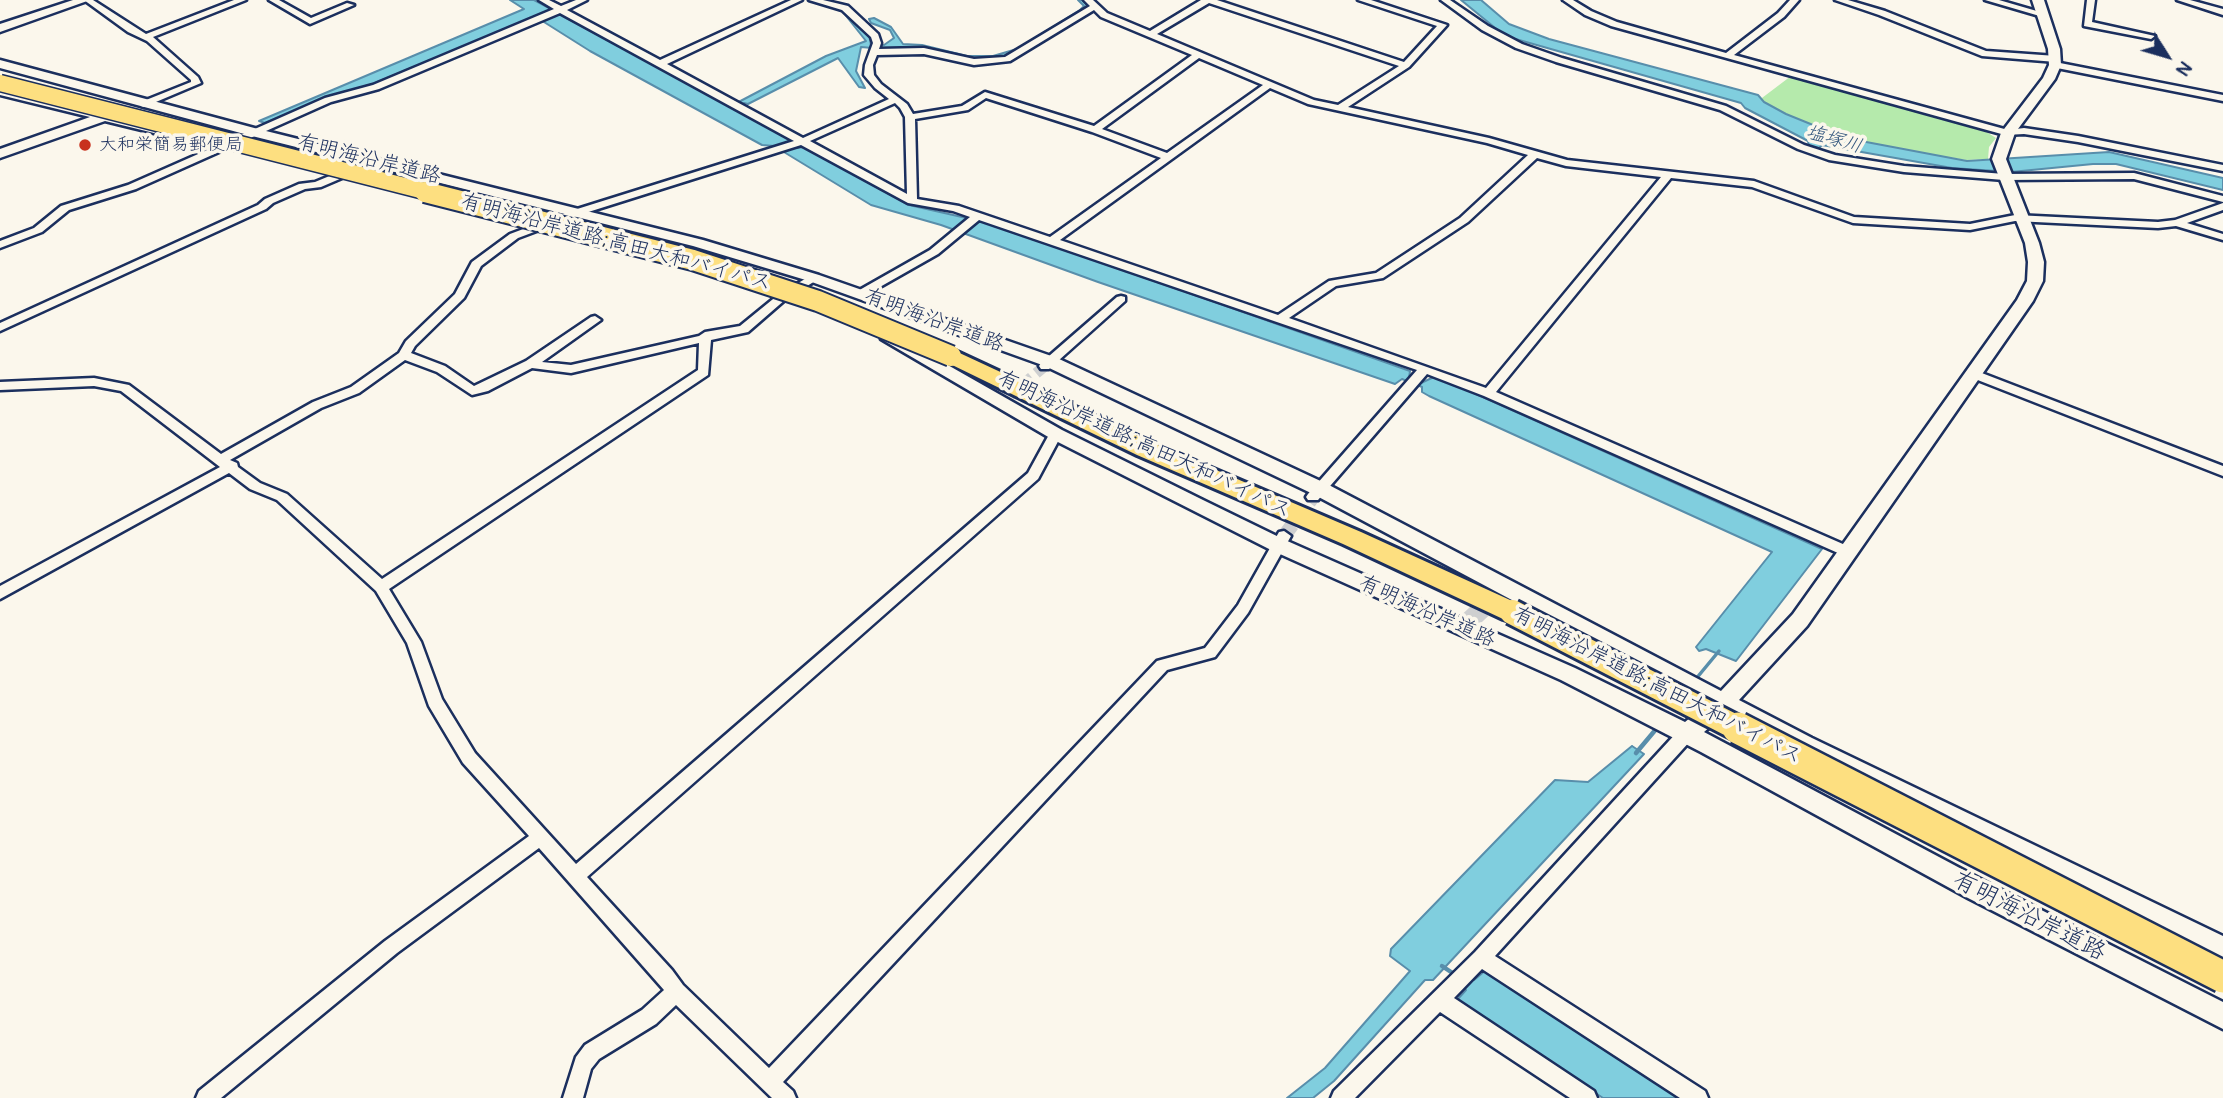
<!DOCTYPE html>
<html>
<head>
<meta charset="utf-8">
<style>
  body { margin:0 }
  #map { position:relative; width:2223px; height:1098px; overflow:hidden; background:#fbf7ec; font-family:Pangolin,sans-serif }
  canvas { display:block }
  .north { position:absolute; left:2132px; top:21px; width:70px; height:70px; -webkit-text-stroke:5px #fbf7ec; paint-order:stroke; rotate:127deg; font-size:19px; font-weight:700; line-height:28px; text-align:center; color:#1b2f5e }
  .north::after { content:''; display:block; margin:auto; width:24px; height:32px; background:#1b2f5e; clip-path:polygon(50% 0,100% 100%,50% 72%,0 100%) }
</style>
</head>
<body>
<div id="map">
<canvas width="2223" height="1098"></canvas>
<div class="north">N</div>
</div>
<script>
const context = document.querySelector('canvas').getContext('2d');
context.lineJoin = 'round';
function paint(path, color) { context.fillStyle = color; context.fill(path, 'evenodd'); }
const toPath = rows => new Path2D(rows.map(r => 'M' + r).join(''));
function trace(path, color, width, dash) { context.strokeStyle = color; context.lineWidth = width; context.lineCap = dash ? 'butt' : 'round'; context.setLineDash(dash || []); context.stroke(path); }
function write(font, color, halo, rows, align = 'center') {
  context.font = font + ' Pangolin,"Klee One",sans-serif'; context.lineWidth = 7; context.setLineDash([]); context.textBaseline = 'middle'; context.strokeStyle = halo; context.fillStyle = color; for (const [text, x, y, turn = 0] of rows) {
    context.save(); context.translate(x, y); context.rotate((+turn || 0) * Math.PI / 180); context.textAlign = isNaN(turn) ? turn : align; if (halo) context.strokeText(text, 0, 0); context.fillText(text, 0, 0); context.restore();
  }
}
paint(toPath([
  [1791,76,1985,131,1996,138,1989,147,1988,159,1966,160,1831,138,1758,101]
]), '#b5eaac');
const water = toPath([
  [510,0,534,0,551,9,545,13,557,13,731,106,826,56,866,41,843,12,869,35,871,45,884,45,894,38,890,30,871,23,869,19,874,18,891,27,903,44,922,45,967,56,993,56,1017,49,1080,10,1084,6,1078,0,1083,0,1089,7,1023,48,1006,56,969,58,922,48,895,50,861,47,856,71,865,88,859,87,838,58,748,104,744,103,735,108,792,140,788,143,797,148,804,147,909,205,984,222,1212,301,1410,371,1409,378,1421,383,1436,376,1822,549,1736,661,1706,649,1699,651,1696,647,1772,552,1429,396,1422,392,1422,387,1402,379,1395,384,1098,282,941,225,871,205,774,146,762,145,590,51,536,17,370,85,335,95,265,123,259,121,524,9,510,0],
  [1461,0,1481,0,1509,24,1549,39,1758,95,1764,102,1786,114,1845,138,1967,161,2109,152,2223,178,2223,190,2116,164,2093,164,2011,172,1952,168,1822,145,1819,148,1809,146,1808,141,1745,108,1741,103,1505,36,1461,0],
  [1632,746,1644,754,1433,980,1425,980,1334,1081,1313,1098,1287,1098,1325,1068,1410,971,1390,956,1391,949,1555,780,1588,782,1632,746],
  [1486,970,1683,1098,1603,1098,1457,1000,1466,990,1463,986,1470,977,1474,980,1486,970]
]);
paint(water, '#80cede');
trace(water, '#588eab', 2);
trace(toPath([
  [1695,680,1719,651],
  [1656,730,1658,727]
]), '#588eab', 3.5);
trace(toPath([
  [1636,753,1657,728],
  [1442,966,1457,976]
]), '#588eab', 4.5);
trace(toPath([
  [1010,395,1045,366]
]), '#cecfd0', 11, [11, 6]);
trace(toPath([
  [1284,536,1313,497]
]), '#cecfd0', 14, [14, 7]);
trace(toPath([
  [1468,622,1501,591]
]), '#cecfd0', 19, [19, 10]);
const street = toPath([
  [84,0,93,0,146,34,234,0,246,0,153,37,198,77,201,83,144,107,141,106,141,102,191,82,191,80,147,41,128,32,84,0],
  [269,0,279,0,311,18,347,3,354,5,310,24,269,0],
  [539,0,549,0,561,6,576,0,587,0,567,10,660,60,791,0,802,0,667,64,803,138,889,99,875,88,864,75,865,65,873,43,871,37,842,10,809,0,823,0,848,6,878,34,881,43,879,49,924,48,974,59,1005,57,1090,6,1084,0,1093,0,1107,13,1150,31,1201,0,1217,0,1404,62,1437,26,1358,0,1371,0,1447,25,1409,67,1348,107,1489,138,1567,160,1754,181,1854,217,1970,224,2015,215,2158,222,2175,220,2223,203,2223,210,2187,223,2223,234,2223,240,2176,226,2158,228,2015,221,1970,230,1853,223,1752,187,1671,178,1496,392,1852,548,1854,552,1847,557,1484,396,1427,374,1318,500,1308,500,1306,497,1308,494,1417,370,979,220,938,254,864,296,856,296,856,292,930,250,970,217,953,211,908,203,801,145,582,214,518,238,481,266,464,298,415,346,411,353,445,366,474,386,526,361,591,317,595,316,601,320,542,362,571,365,699,336,705,332,740,326,778,295,810,276,814,275,820,278,786,299,748,332,711,340,708,375,389,589,421,642,442,699,475,753,576,864,1028,473,1051,431,1056,430,1062,434,1038,479,587,877,672,970,683,985,769,1068,1157,661,1205,648,1238,605,1279,532,1284,531,1291,536,1248,613,1215,657,1167,670,783,1082,793,1091,796,1098,772,1098,676,1005,656,1024,599,1059,591,1069,583,1098,563,1098,576,1057,585,1045,642,1010,664,990,539,848,397,953,221,1098,196,1098,199,1091,385,941,529,836,463,763,429,706,407,643,376,591,277,500,250,489,229,473,0,599,0,586,220,467,121,391,94,386,0,390,0,382,94,378,129,385,221,454,313,402,351,387,399,353,406,341,455,294,472,262,510,234,574,210,794,141,560,13,379,89,331,102,136,189,69,210,42,232,0,248,0,241,34,228,61,206,128,185,325,98,373,85,554,9,539,0],
  [1209,3,1399,66,1338,105,1314,100,1157,34,1209,3],
  [1094,10,1101,17,1192,55,1094,126,985,92,962,106,913,114,907,104,881,84,874,75,873,65,877,55,924,54,974,65,1010,61,1094,10],
  [1199,58,1263,85,1167,153,1102,129,1199,58],
  [1270,88,1308,104,1487,143,1528,155,1460,218,1376,273,1329,281,1278,315,1060,240,1270,88],
  [986,98,1092,132,1161,158,1050,237,959,206,917,199,915,119,968,110,986,98],
  [895,103,900,108,905,117,907,194,810,141,895,103],
  [1537,158,1566,166,1661,177,1486,388,1289,318,1336,286,1383,278,1468,222,1537,158],
  [699,343,698,370,382,579,287,494,260,483,238,467,237,463,230,460,321,408,359,393,405,360,437,372,472,395,488,391,532,368,571,373,699,343],
  [1441,0,1450,0,1488,26,1522,44,1562,58,1726,106,1804,145,1835,155,1904,166,2004,174,2134,173,2223,196,2223,202,2134,179,2004,180,1904,172,1829,160,1798,149,1720,110,1556,62,1516,48,1482,30,1441,0],
  [1563,0,1573,0,1591,11,1617,22,1726,53,1778,13,1790,0,1799,0,1784,17,1734,55,2008,130,2024,128,2078,136,2223,165,2223,171,2078,142,2024,134,2005,135,1611,26,1585,15,1563,0],
  [1835,0,1848,0,1885,11,1986,51,2056,56,2060,59,2056,62,1982,56,1879,15,1835,0],
  [1985,0,1999,0,2047,14,2043,17,1985,0],
  [2087,0,2095,0,2092,22,2155,36,2151,39,2084,26,2087,0],
  [2177,0,2190,0,2223,9,2223,15,2177,0],
  [2055,62,2223,95,2223,101,2052,67,2051,65,2055,62],
  [373,158,378,161,377,163,321,187,305,189,273,203,266,209,0,331,0,323,258,205,265,199,299,184,315,182,373,158],
  [1121,296,1125,297,1125,301,1049,369,1041,369,1039,366,1041,363,1117,297,1121,296],
  [1974,370,2223,466,2223,476,1970,377,1968,374,1970,371,1974,370],
  [1686,727,1692,729,1694,734,1692,739,1495,956,1705,1091,1708,1098,1680,1098,1482,969,1454,998,1594,1091,1597,1098,1570,1098,1440,1012,1355,1098,1331,1098,1334,1091,1475,952,1680,729,1686,727]
]);
const secondary = toPath([
  [73,0,90,0,0,32,0,24,73,0],
  [2032,0,2044,0,2060,49,2061,65,2055,79,2015,133,2006,159,2039,243,2044,262,2043,281,2033,301,1807,626,1739,700,1812,738,2223,936,2223,961,1796,752,1725,714,1704,732,1986,882,2223,1002,2223,1029,1968,898,1701,752,1561,680,1271,550,1050,438,881,339,883,335,895,335,1062,430,1203,500,1285,540,1575,668,1685,722,1707,704,1313,494,1045,366,809,281,693,246,248,135,0,68,0,60,258,129,703,240,819,275,1057,358,1327,484,1721,691,1793,614,2017,300,2027,281,2028,262,2025,243,1992,159,2001,133,2043,78,2049,65,2048,49,2032,0],
  [0,87,159,126,161,129,154,133,105,121,0,158,0,149,90,117,0,95,0,87]
]);
const highway = toPath([
  [951,349,1153,443,1361,532,1521,605,1525,612,1521,619,1512,622,1503,619,1343,544,1137,455,944,361,941,356,944,351,951,349]
]);
trace(street, '#1b2f5e', 5);
trace(secondary, '#1b2f5e', 5);
trace(highway, '#1b2f5e', 6);
paint(street, '#fbf7ec');
paint(secondary, '#fbf7ec');
paint(highway, '#fddf80');
const highwayBridgeFar3 = toPath([
  [0,83,432,193]
]);
const highwayBridgeFar2 = toPath([
  [425,192,693,260,818,301,951,356]
]);
const highwayBridgeFar1 = toPath([
  [1512,612,1741,730]
]);
const highwayBridge = toPath([
  [1738,728,2223,977]
]);
trace(highwayBridgeFar3, '#1b2f5e', 19, []);
trace(highwayBridgeFar2, '#1b2f5e', 24, []);
trace(highwayBridgeFar1, '#1b2f5e', 30, []);
trace(highwayBridge, '#1b2f5e', 36, []);
trace(highwayBridgeFar3, '#fddf80', 16);
trace(highwayBridgeFar2, '#fddf80', 20);
trace(highwayBridgeFar1, '#fddf80', 24);
trace(highwayBridge, '#fddf80', 31);
for (const [x, y, r, color] of [
  [85,145,7,"#c8321e"]
]) { const dot = new Path2D(); dot.arc(x, y, r, 0, 2 * Math.PI); context.fillStyle = color; context.fill(dot); trace(dot, '#fbf7ec', 2.5); }
write('18px', '#1b2f5e', '#fbf7ec', [
  ["大和栄簡易郵便局",99,145]
], 'left');
write('italic 19px', '#34577e', '#fbf7ec', [
  ["塩塚川",1834,140,16]
]);
write('21px', '#1b2f5e', '#fbf7ec', [
  ["有明海沿岸道路",369,160,14],
  ["有明海沿岸道路;高田大和バイパス",616,243,15],
  ["有明海沿岸道路",934,321,20],
  ["有明海沿岸道路;高田大和バイパス",1144,445,25],
  ["有明海沿岸道路",1427,612,24],
  ["有明海沿岸道路;高田大和バイパス",1657,686,27]
]);
write('24px', '#1b2f5e', '#fbf7ec', [
  ["有明海沿岸道路",2029,917,27]
]);
</script>
</body>
</html>
